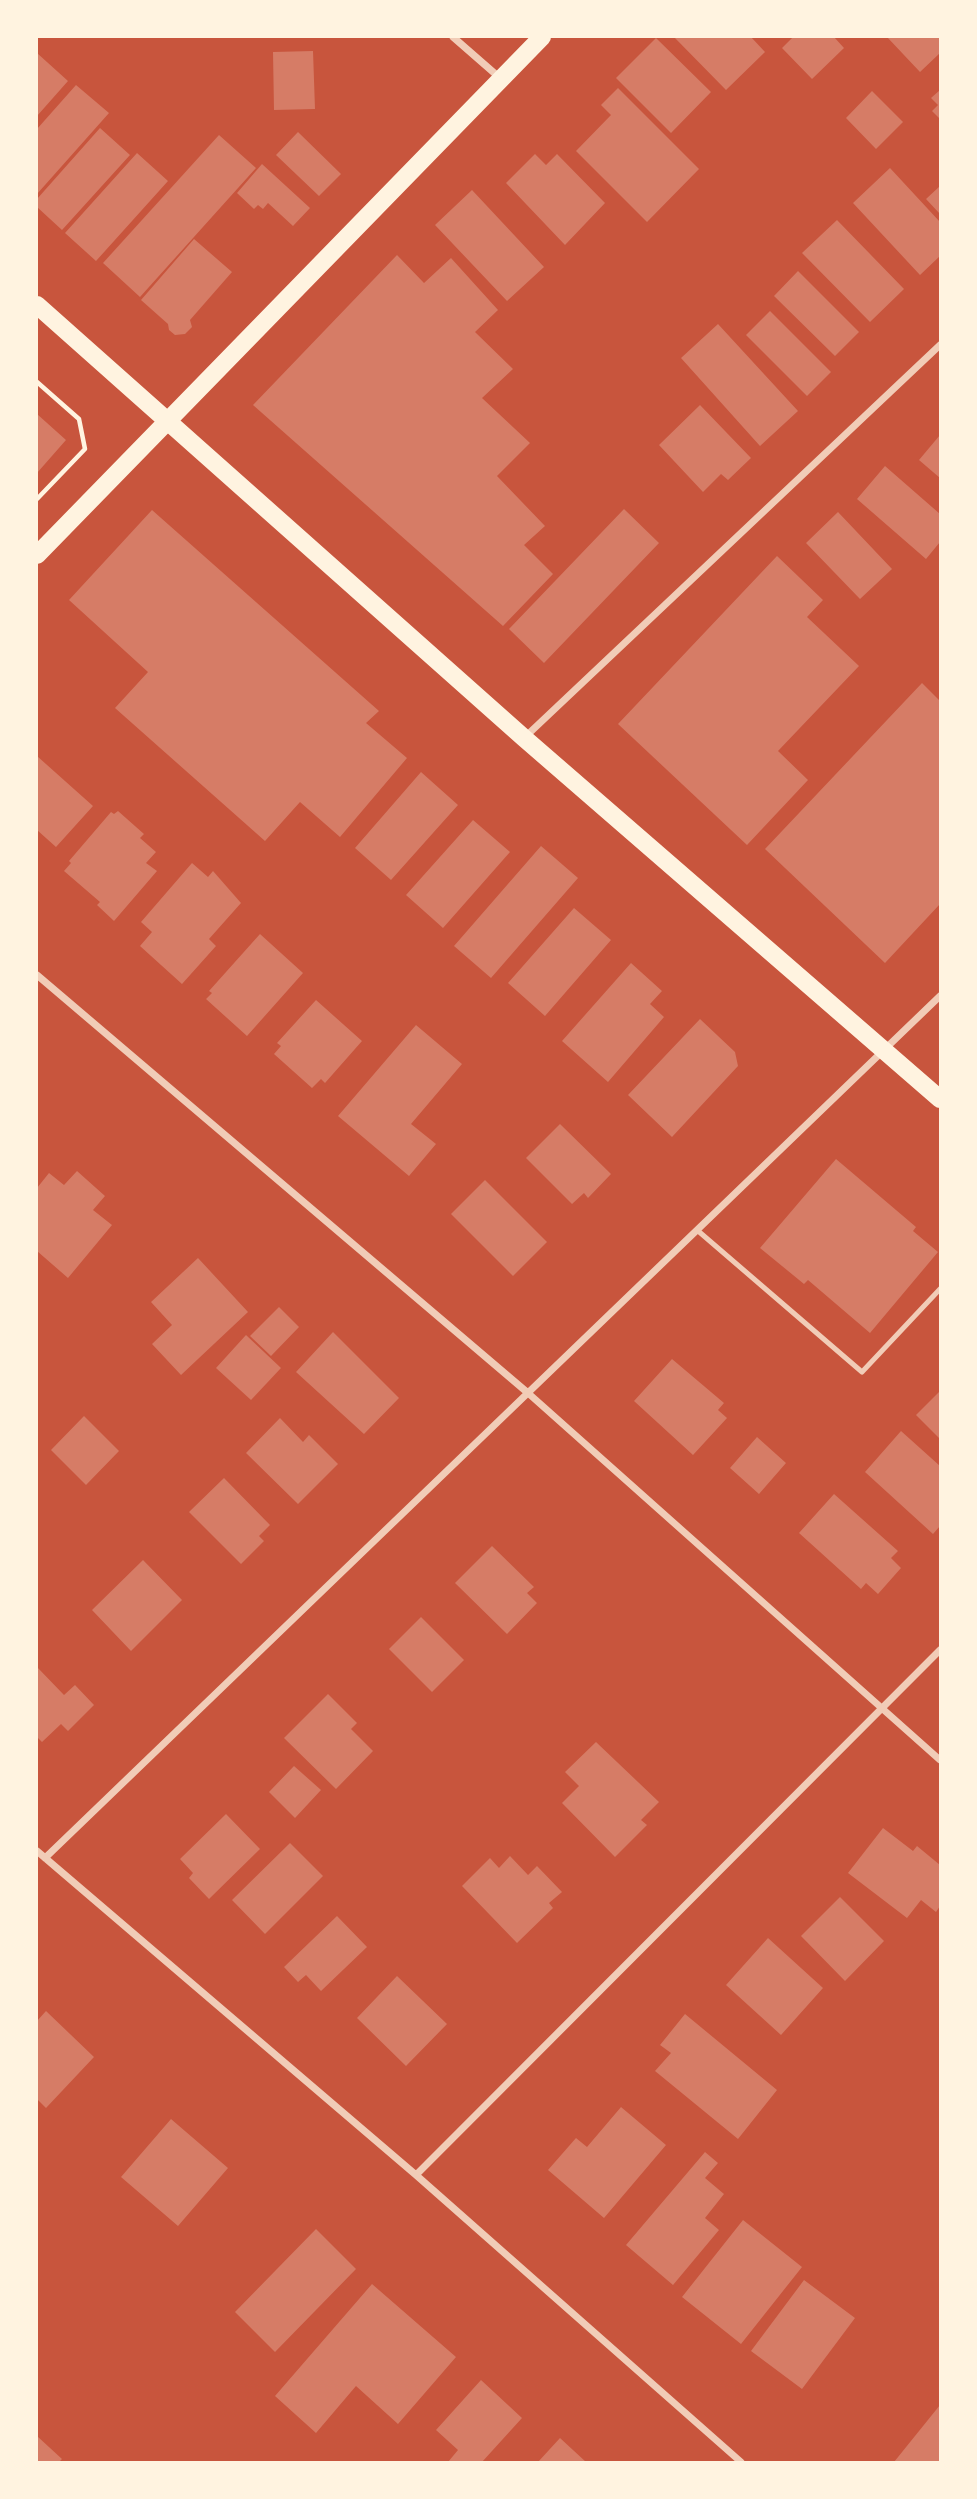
<!DOCTYPE html>
<html>
<head>
<meta charset="utf-8">
<style>
  body { margin:0 }
  #map { position:relative; width:977px; height:2499px; overflow:hidden; background:#c8553d; font-family:Literata,serif }
  canvas { display:block }
  .frame { position:absolute; inset:0; border:38px solid #fff3e0; pointer-events:none }
</style>
</head>
<body>
<div id="map">
<canvas width="977" height="2499"></canvas>
<div class="frame"></div>
</div>
<script>
const context = document.querySelector('canvas').getContext('2d');
context.lineJoin = 'round';
function paint(path, color) { context.fillStyle = color; context.fill(path, 'evenodd'); }
const toPath = rows => new Path2D(rows.map(r => 'M' + r).join(''));
function trace(path, color, width, dash) { context.strokeStyle = color; context.lineWidth = width; context.lineCap = dash ? 'butt' : 'round'; context.setLineDash(dash || []); context.stroke(path); }
paint(toPath([
  [674,37,751,37,765,52,726,90],
  [793,37,834,37,844,48,812,79,782,48],
  [887,37,940,37,940,53,920,72],
  [656,38,711,92,671,133,616,78],
  [313,51,315,109,274,110,273,52],
  [37,53,68,81,37,116],
  [76,85,109,113,37,194,37,129],
  [618,88,699,169,647,222,576,151,611,115,601,105],
  [940,90,940,119,932,111,938,105,931,98],
  [872,91,903,122,876,149,846,118],
  [100,128,130,155,62,230,37,207,37,199],
  [298,132,341,174,319,196,276,155],
  [219,135,256,168,140,297,103,263],
  [137,153,168,181,96,261,65,233],
  [535,154,546,165,557,154,605,203,565,245,506,183],
  [262,164,310,208,293,226,268,203,263,209,258,205,254,209,237,193],
  [890,168,940,222,940,256,920,275,853,203],
  [940,186,940,214,926,199],
  [472,190,544,267,507,301,435,225],
  [837,220,904,289,870,322,802,253],
  [194,239,232,272,190,320,192,327,185,334,175,335,169,330,168,324,141,300],
  [397,255,424,283,451,258,498,310,475,332,513,369,482,398,530,443,497,476,545,526,524,545,553,574,503,626,253,405],
  [798,271,859,332,835,356,774,296],
  [770,311,831,372,807,396,746,335],
  [718,324,798,411,760,446,681,358],
  [700,405,751,458,728,480,721,474,703,492,659,445],
  [37,414,66,440,37,473],
  [940,435,940,478,919,460],
  [885,466,940,514,940,542,926,559,857,499],
  [624,509,659,543,544,663,509,629],
  [152,510,379,711,366,723,407,758,340,837,300,802,265,841,115,708,148,672,69,600],
  [838,512,892,569,860,599,806,543],
  [777,556,823,600,807,617,859,666,778,751,808,780,747,845,618,724],
  [922,683,940,701,940,904,885,963,765,849],
  [37,756,93,806,56,847,37,830],
  [421,772,458,805,391,880,355,848],
  [118,811,144,834,140,838,156,852,146,863,157,871,114,921,97,905,100,902,64,871,71,863,69,861,111,812,114,814],
  [473,820,510,852,443,928,406,895],
  [541,846,578,878,491,978,454,946],
  [192,863,208,877,213,871,241,903,209,939,216,946,182,984,140,946,152,932,141,922],
  [574,908,611,940,545,1016,508,983],
  [260,934,303,973,247,1036,206,999,212,993,209,991],
  [631,963,662,991,650,1004,664,1017,608,1082,562,1041],
  [316,1000,362,1041,325,1083,321,1079,312,1088,274,1054,281,1046,277,1043],
  [700,1019,735,1052,738,1066,672,1137,628,1095],
  [416,1025,462,1064,411,1124,436,1144,409,1176,338,1116],
  [560,1124,611,1174,588,1198,584,1193,572,1204,526,1158],
  [836,1159,916,1227,913,1231,938,1252,870,1333,808,1280,804,1284,760,1248],
  [77,1171,105,1196,93,1210,112,1225,68,1278,37,1251,37,1188,49,1173,64,1185],
  [485,1180,547,1242,513,1276,451,1214],
  [198,1258,248,1312,181,1375,152,1344,172,1325,151,1302],
  [279,1307,299,1327,271,1356,250,1336],
  [333,1332,399,1398,364,1434,296,1372],
  [246,1335,281,1368,251,1400,216,1368],
  [672,1359,724,1403,718,1410,727,1418,693,1455,634,1401],
  [940,1391,940,1439,916,1415],
  [84,1416,119,1451,86,1485,51,1450],
  [280,1418,303,1442,309,1435,338,1464,298,1504,246,1453],
  [901,1431,940,1466,940,1526,933,1534,865,1472],
  [757,1437,786,1463,759,1494,730,1468],
  [224,1478,270,1525,259,1536,264,1541,241,1564,189,1512],
  [834,1494,898,1551,891,1558,901,1568,878,1594,866,1583,861,1589,799,1533],
  [492,1546,534,1587,527,1593,537,1603,507,1634,455,1583],
  [143,1560,182,1600,131,1651,92,1610],
  [421,1617,464,1660,432,1692,389,1649],
  [37,1667,64,1695,75,1685,94,1705,68,1731,61,1724,42,1742,37,1737],
  [328,1694,357,1723,351,1729,373,1751,336,1789,284,1738],
  [596,1742,659,1802,641,1820,647,1825,615,1857,562,1803,579,1786,565,1772],
  [294,1766,321,1790,295,1818,269,1792],
  [226,1814,260,1849,209,1899,189,1878,193,1873,180,1859],
  [883,1828,913,1851,917,1846,940,1865,940,1906,936,1912,921,1900,907,1918,848,1873],
  [290,1843,323,1876,265,1934,232,1900],
  [510,1856,528,1875,537,1866,562,1892,549,1903,553,1908,517,1943,462,1886,490,1858,499,1868],
  [840,1897,884,1941,845,1981,801,1936],
  [337,1916,367,1947,321,1991,306,1975,298,1982,284,1967],
  [768,1938,823,1988,781,2035,726,1985],
  [397,1976,447,2024,406,2066,357,2018],
  [46,2011,94,2057,46,2108,37,2099,37,2021],
  [685,2014,777,2090,738,2139,655,2071,671,2053,660,2045],
  [621,2107,666,2145,604,2218,548,2170,576,2138,587,2147],
  [171,2119,228,2168,178,2226,121,2177],
  [705,2152,718,2163,705,2178,724,2194,705,2218,719,2230,673,2285,626,2245],
  [743,2220,802,2267,741,2344,682,2297],
  [316,2229,356,2269,275,2352,235,2312],
  [804,2280,855,2318,802,2389,751,2351],
  [372,2284,456,2357,398,2424,356,2386,316,2433,275,2396],
  [481,2380,522,2418,482,2462,448,2462,458,2450,436,2430],
  [940,2405,940,2462,894,2462],
  [37,2436,62,2459,59,2462,37,2462],
  [560,2438,586,2462,538,2462]
]), '#d67c66');
trace(toPath([
  [37,382,79,419,85,449,37,499]
]), '#fff3e0', 4.5);
trace(toPath([
  [697,1230,862,1372,940,1289]
]), '#f1ccb7', 5);
trace(toPath([
  [453,37,500,78],
  [524,738,940,345],
  [37,975,528,1393,940,1760],
  [37,1851,416,2175,741,2462],
  [45,1858,940,996],
  [416,2175,940,1650]
]), '#f1ccb7', 7);
trace(toPath([
  [37,305,524,738,940,1099],
  [37,555,542,37]
]), '#fff3e0', 18);
</script>
</body>
</html>
